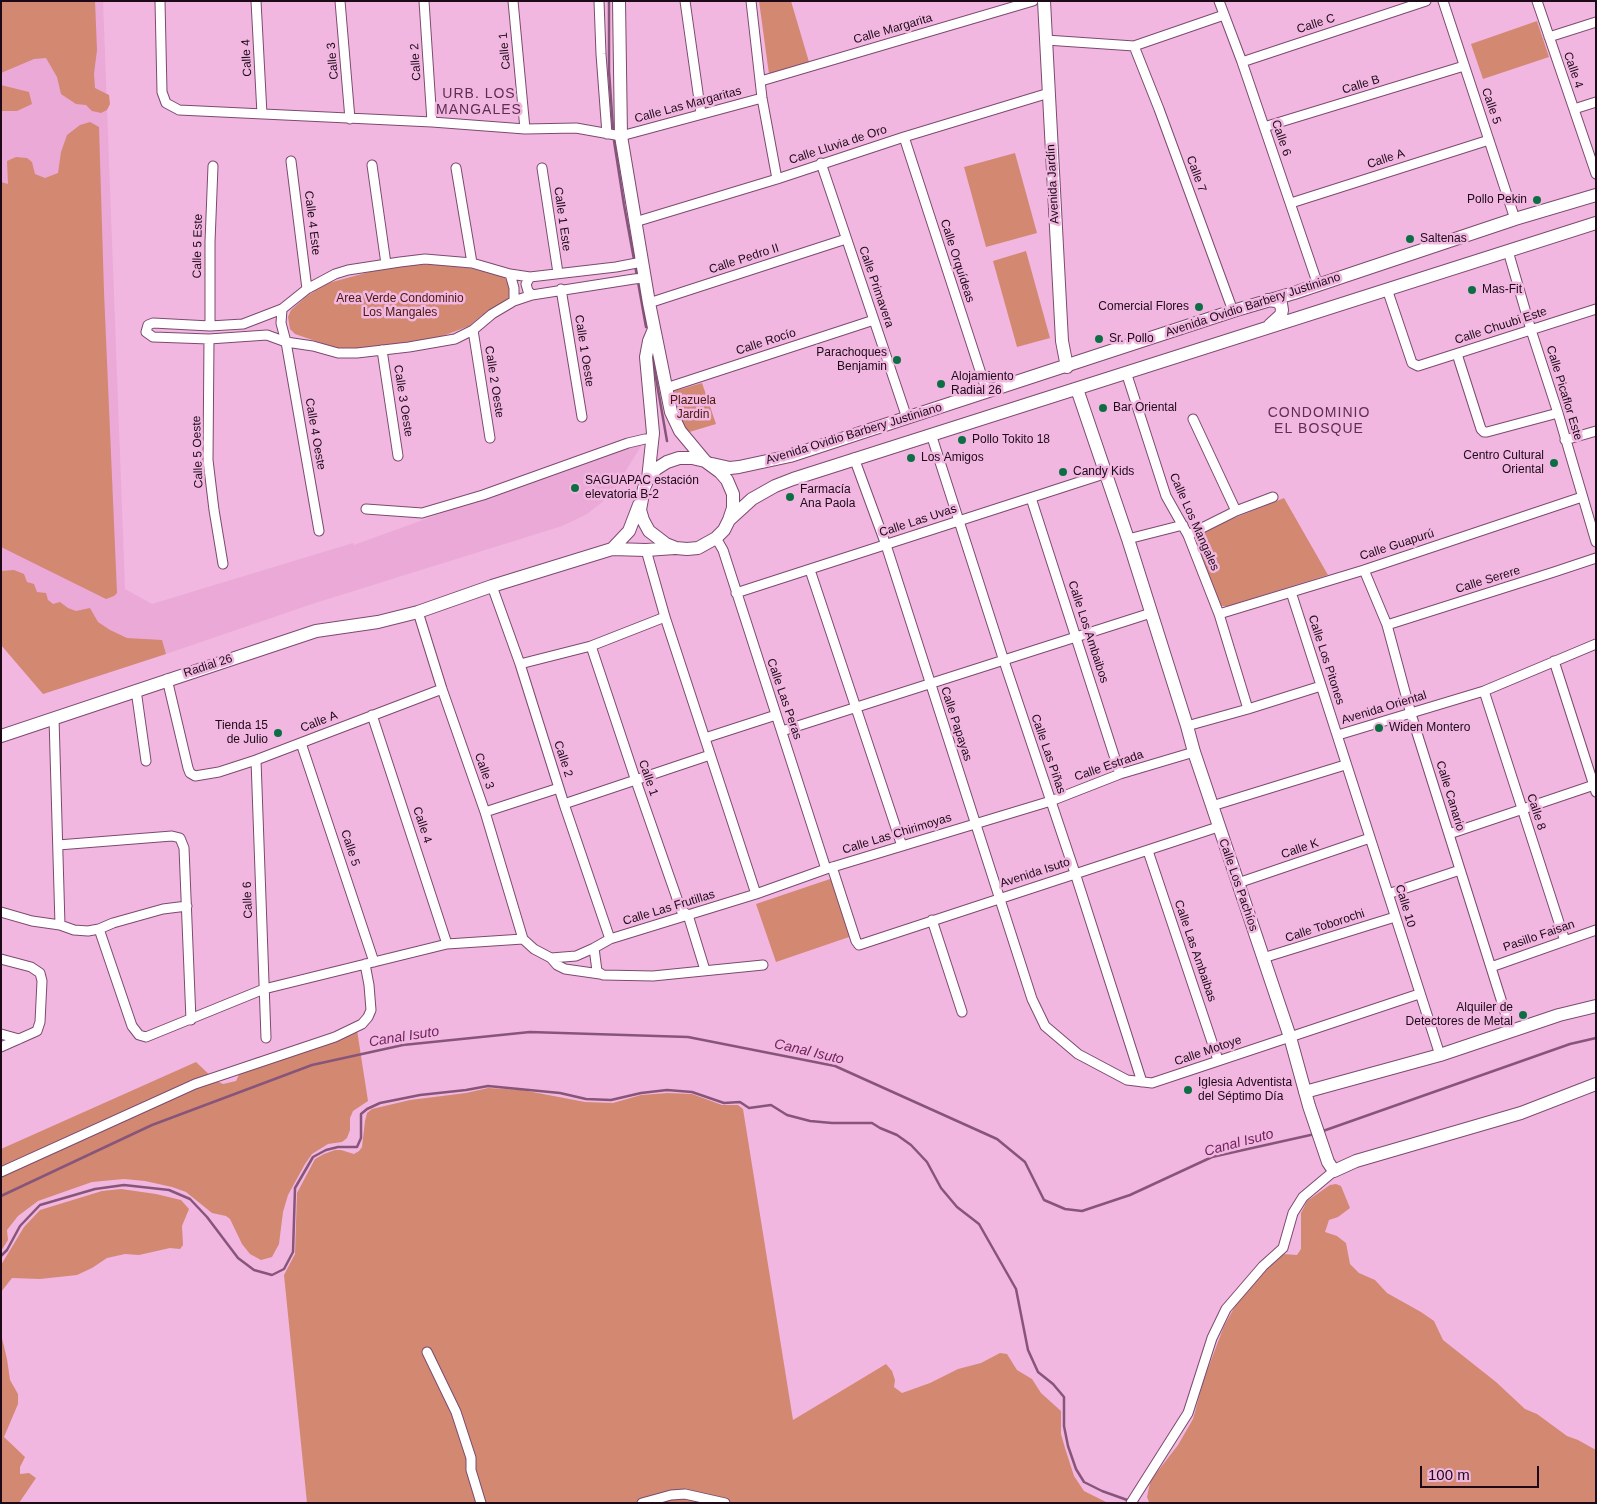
<!DOCTYPE html>
<html>
<head>
<meta charset="utf-8">
<style>
  body { margin:0 }
  #map { position:relative; width:1597px; height:1504px; overflow:hidden; background:#f1b7e0; font-family:Arial,sans-serif }
  canvas { display:block }
  .frame { position:absolute; inset:0; border:2px solid #1d0918; pointer-events:none }
  .scale { position:absolute; left:1420px; top:1466px; width:119px; height:22px; box-sizing:border-box; border:2px solid #1d0918; border-top:0; padding-left:6px; font-size:15px; line-height:18px; white-space:nowrap; color:#1d0918; -webkit-text-stroke:4px #f1b7e0; paint-order:stroke }
</style>
</head>
<body>
<div id="map">
<canvas width="1597" height="1504"></canvas>
<div class="frame"></div>
<div class="scale">100 m</div>
</div>
<script>
const context = document.querySelector('canvas').getContext('2d');
context.lineJoin = 'round';
function paint(path, color) { context.fillStyle = color; context.fill(path, 'evenodd'); }
const toPath = rows => new Path2D(rows.map(r => 'M' + r).join(''));
function trace(path, color, width, dash) { context.strokeStyle = color; context.lineWidth = width; context.lineCap = dash ? 'butt' : 'round'; context.setLineDash(dash || []); context.stroke(path); }
function write(font, color, halo, rows, align = 'center') {
  context.font = font + ' Arial,sans-serif'; context.lineWidth = 5; context.setLineDash([]); context.textBaseline = 'middle'; context.strokeStyle = halo; context.fillStyle = color; for (const [text, x, y, turn = 0] of rows) {
    context.save(); context.translate(x, y); context.rotate((+turn || 0) * Math.PI / 180); context.textAlign = isNaN(turn) ? turn : align; if (halo) context.strokeText(text, 0, 0); context.fillText(text, 0, 0); context.restore();
  }
}
paint(toPath([
  [1,1,103,1,125,589,152,604,353,543,354,545,618,449,645,440,610,496,587,514,562,526,312,604,166,654,43,694,1,645]
]), '#eaa9d7');
paint(toPath([
  [1,1,95,1,97,50,94,74,95,88,109,95,110,104,107,110,101,113,92,111,86,105,76,104,61,94,57,77,46,58,34,59,1,73],
  [759,1,791,1,809,62,769,74],
  [1537,21,1549,57,1483,79,1471,44],
  [1,85,29,92,32,104,17,111,1,111],
  [90,122,99,127,104,292,117,593,114,596,106,599,1,547,1,182,8,184,7,161,16,157,27,158,32,162,35,174,45,178,58,173,61,152,67,135,80,125],
  [1015,153,1037,233,986,247,964,167],
  [1026,251,1050,338,1017,347,993,261],
  [431,264,470,268,500,276,505,278,509,286,509,297,505,302,481,316,469,326,432,340,359,350,339,349,295,334,290,329,288,317,291,310,307,296,325,284,369,272,399,266],
  [702,383,716,424,686,433,681,425,671,392],
  [1284,498,1328,575,1228,606,1222,606,1217,603,1195,538,1195,535,1197,533],
  [14,570,24,574,27,582,34,584,37,592,46,593,48,600,53,604,60,602,68,608,76,611,90,608,98,622,110,630,127,638,162,640,166,654,43,694,1,645,1,571],
  [833,878,852,936,776,962,756,904],
  [357,1030,368,1101,353,1111,350,1118,350,1130,347,1138,342,1142,328,1144,312,1154,305,1164,288,1195,283,1212,279,1244,272,1257,261,1260,250,1254,242,1244,230,1219,226,1216,212,1213,186,1192,172,1187,145,1181,124,1179,92,1182,38,1201,18,1216,7,1230,8,1240,1,1251,1,1149,196,1062,215,1080,223,1084,236,1081,244,1064,255,1058],
  [488,1088,522,1090,585,1102,613,1103,641,1095,668,1093,692,1094,722,1105,738,1105,743,1109,793,1420,886,1364,892,1371,895,1380,894,1387,902,1393,930,1383,958,1369,981,1363,1000,1353,1007,1354,1017,1370,1032,1379,1041,1393,1061,1411,1061,1434,1065,1448,1074,1476,1084,1491,1108,1503,307,1503,284,1275,295,1254,297,1193,315,1159,324,1154,335,1150,341,1150,354,1154,359,1151,362,1147,365,1121,367,1113,372,1109,410,1100,466,1093],
  [1336,1184,1341,1186,1350,1208,1338,1217,1329,1220,1325,1232,1337,1236,1346,1243,1350,1264,1359,1273,1375,1280,1387,1293,1421,1312,1434,1321,1443,1340,1496,1382,1525,1409,1537,1414,1567,1436,1578,1440,1596,1450,1596,1503,1149,1502,1147,1497,1150,1483,1154,1476,1178,1445,1193,1419,1204,1379,1224,1326,1239,1299,1258,1277,1283,1254,1297,1255,1301,1249,1301,1213,1307,1201,1330,1185],
  [121,1189,156,1194,181,1200,189,1209,182,1226,183,1245,180,1249,170,1248,139,1255,125,1254,107,1258,92,1268,77,1275,40,1279,12,1278,1,1292,1,1265,24,1227,40,1210,102,1191],
  [1,1334,7,1359,10,1380,18,1394,18,1404,4,1437,25,1457,20,1467,20,1474,29,1473,36,1478,19,1503,1,1503]
]), '#d38872');
trace(toPath([
  [609,1,609,71,613,128],
  [614,141,624,205,637,276],
  [638,282,646,327],
  [653,361,667,441],
  [1323,1131,1570,1044,1596,1038],
  [1,1196,152,1125,312,1065,403,1045,530,1032,688,1037,835,1066,997,1139,1025,1162,1044,1200,1065,1209,1082,1211,1130,1195,1212,1157,1315,1134],
  [1,1256,7,1250,20,1226,40,1205,95,1189,124,1185,169,1190,190,1199,207,1217,238,1258,254,1270,272,1275,284,1269,293,1252,295,1188,313,1157,326,1150,338,1147,357,1147,361,1138,361,1114,367,1109,380,1103,420,1095,466,1090,488,1086,560,1093,586,1099,611,1100,641,1093,667,1090,692,1092,724,1103,740,1102,749,1108,771,1105,787,1115,810,1121,832,1123,872,1123,880,1128,897,1135,911,1145,927,1162,941,1188,957,1207,979,1224,1016,1289,1028,1350,1038,1372,1053,1384,1064,1397,1064,1426,1068,1446,1076,1469,1084,1482,1102,1491,1130,1501]
]), '#88557a', 2.5);
const street = toPath([
  [160,1,162,92,166,103,179,110,432,122,525,129,576,128,621,136,762,98],
  [256,1,262,114],
  [340,1,350,119],
  [424,1,432,122],
  [513,1,525,129],
  [599,1,601,54,607,134],
  [685,1,701,114],
  [751,1,762,98,777,179],
  [1219,1,1242,62,1318,285],
  [1443,1,1515,219],
  [1537,1,1596,174],
  [1549,37,1596,22],
  [1046,40,1134,46,1224,15],
  [1134,46,1159,109,1233,311],
  [1242,62,1426,1],
  [761,81,1033,1],
  [1574,109,1596,102],
  [1264,127,1464,66],
  [904,137,987,392],
  [291,161,307,289],
  [821,163,907,418],
  [372,165,386,264],
  [456,168,472,263],
  [542,168,558,273],
  [1291,203,1489,140],
  [635,222,777,179,904,137,1049,93],
  [1508,251,1531,330,1558,413,1596,542],
  [642,262,616,267,530,277,510,274,472,263,425,259,400,262,348,270,335,274,307,289,282,309,243,324,210,326,153,323,148,325,146,332,153,337,209,339,267,335,286,342,313,346,338,353,357,353,409,347,455,339,473,330,492,314,514,301,532,295,634,279,644,278],
  [510,274,514,288,514,301],
  [530,277,526,284,528,291,532,295],
  [561,289,582,417],
  [1387,289,1412,363,1418,366,1596,309],
  [649,303,846,239],
  [282,309,281,323,286,342,319,531],
  [210,326,210,242,213,166],
  [473,330,490,438],
  [209,339,208,460,214,510,223,564],
  [382,350,398,456],
  [1457,354,1481,429,1484,432,1487,432,1558,413],
  [1126,372,1166,496,1188,535,1219,614,1248,709],
  [666,388,874,320],
  [1193,419,1236,511],
  [931,434,1004,661,1075,873,1142,1082],
  [1565,440,1596,431],
  [854,458,886,545,1032,999,1045,1026,1078,1054,1127,1080,1152,1083,1419,994],
  [1031,498,1120,774],
  [366,509,422,513,483,495,628,443,645,439,652,439],
  [1188,535,1236,511,1273,497],
  [716,538,723,550,826,869],
  [1128,539,1183,525],
  [646,550,665,617,756,894],
  [810,570,902,846],
  [1364,570,1387,625,1411,714,1511,1031],
  [492,586,520,664,564,804,610,939],
  [1291,592,1440,1055],
  [736,593,1107,473],
  [418,612,442,689,485,812,523,939],
  [1219,614,1364,570,1582,497],
  [1387,625,1554,572,1596,558],
  [591,646,636,781,681,910,688,915,705,970],
  [1554,661,1596,792],
  [520,664,591,646,665,617],
  [167,679,188,768,190,773,195,776,219,772,256,760,442,689],
  [136,690,146,761],
  [1484,691,1565,941],
  [372,715,447,944],
  [54,718,60,925],
  [1187,726,1248,709,1321,686],
  [782,731,1151,613],
  [1338,735,1484,691,1596,644],
  [705,738,776,715],
  [301,743,374,962],
  [256,760,266,1038],
  [564,804,710,755],
  [1212,806,1345,765],
  [485,812,559,788],
  [1449,834,1594,785],
  [58,845,172,836,180,838,184,848,191,1020],
  [1148,851,1218,1060],
  [832,867,856,941,859,945,1218,827],
  [1238,883,1370,838],
  [1388,894,1460,870],
  [1,912,32,921,60,925,74,930,88,931,99,929,113,923,163,909,187,906],
  [932,920,962,1012],
  [99,929,132,1026,139,1035,146,1037,264,989,447,944,523,939],
  [523,939,534,949,551,958,576,956,594,948,610,939,756,894,826,869,1051,801,1120,774,1194,752],
  [594,948,597,971,603,975,653,976,763,965],
  [551,958,557,965,565,969,600,974],
  [1263,958,1395,917],
  [1,959,31,967,40,973,42,981,40,1022,37,1031,1,1047],
  [1491,967,1596,930],
  [1,1034,19,1039],
  [1,1172,195,1084,335,1037,362,1024,368,1017,371,1010,369,985,365,964],
  [427,1352,456,1412,471,1458,471,1470,481,1503],
  [642,1503,671,1495,685,1494,725,1503],
  [1131,1503,1188,1413,1212,1338,1226,1309,1263,1266,1283,1248,1293,1213,1303,1197,1334,1171]
]);
const secondary = toPath([
  [619,1,621,136,649,303,671,412,680,431,705,461],
  [1044,1,1062,341,1067,367],
  [1268,300,1276,301,1281,304,1282,310,1281,315,1270,325],
  [1077,389,1128,539,1187,726,1194,752,1290,1037,1309,1106,1328,1162,1334,1171,1356,1161,1521,1113,1596,1084],
  [712,464,730,468,739,467,790,456,1233,311,1294,293,1515,219,1596,195],
  [648,479,653,433,646,357,649,341,654,329],
  [729,520,733,508,733,494,727,480,720,472,705,461,692,458,679,458,667,462,656,469,648,479,644,488,640,510,643,520,649,531,666,544,676,548,687,549,698,548,716,538,724,530,729,520,752,499,775,486,793,479,1596,223],
  [612,549,629,531,639,505],
  [1,736,316,631,378,622,418,612,492,586,612,549,646,550,675,548],
  [1305,1092,1440,1055,1559,1015,1596,1006]
]);
trace(street, '#7c4a6f', 11);
trace(secondary, '#7c4a6f', 14);
trace(street, '#fff', 9);
trace(secondary, '#fff', 12);
for (const [x, y, r, color] of [
  [1537,200,5,"#0d6e44"],
  [1410,239,5,"#0d6e44"],
  [1472,290,5,"#0d6e44"],
  [1199,307,5,"#0d6e44"],
  [1099,339,5,"#0d6e44"],
  [897,360,5,"#0d6e44"],
  [941,384,5,"#0d6e44"],
  [1103,408,5,"#0d6e44"],
  [962,440,5,"#0d6e44"],
  [911,458,5,"#0d6e44"],
  [1554,463,5,"#0d6e44"],
  [1063,472,5,"#0d6e44"],
  [575,488,5,"#0d6e44"],
  [790,497,5,"#0d6e44"],
  [1379,728,5,"#0d6e44"],
  [278,733,5,"#0d6e44"],
  [1523,1015,5,"#0d6e44"],
  [1188,1090,5,"#0d6e44"]
]) { const dot = new Path2D(); dot.arc(x, y, r, 0, 2 * Math.PI); context.fillStyle = color; context.fill(dot); trace(dot, '#f1b7e0', 2); }
write('12px', '#1d0918', '#f1b7e0', [
  ["Calle C",1316,24,-18],
  ["Calle Margarita",893,29,-16],
  ["Calle 1",505,51,-95],
  ["Calle 4",247,58,-93],
  ["Calle 3",333,61,-95],
  ["Calle 2",416,62,-94],
  ["Calle 4",1573,70,71],
  ["Calle B",1361,85,-17],
  ["Calle Las Margaritas",688,105,-15],
  ["Calle 5",1491,106,71],
  ["Calle 6",1281,138,71],
  ["Calle Lluvia de Oro",838,145,-18],
  ["Calle A",1386,159,-18],
  ["Calle 7",1196,174,70],
  ["Avenida Jardín",1053,184,-93],
  ["Calle 1 Este",562,219,82],
  ["Calle 4 Este",312,223,83],
  ["Calle 5 Este",198,246,-89],
  ["Calle Pedro II",744,259,-18],
  ["Calle Orquídeas",957,261,72],
  ["Calle Primavera",876,287,71],
  ["Avenida Ovidio Barbery Justiniano",1253,305,-18],
  ["Calle Chuubi Este",1501,326,-18],
  ["Calle Rocío",766,342,-18],
  ["Calle 1 Oeste",584,351,81],
  ["Calle 2 Oeste",494,382,81],
  ["Calle Picaflor Este",1564,393,73],
  ["Calle 3 Oeste",403,401,81],
  ["Calle 4 Oeste",315,434,80],
  ["Avenida Ovidio Barbery Justiniano",854,434,-17],
  ["Calle 5 Oeste",198,452,-92],
  ["Calle Las Uvas",918,521,-18],
  ["Calle Los Mangales",1194,522,66],
  ["Calle Guapurú",1397,545,-18],
  ["Calle Serere",1488,580,-17],
  ["Calle Los Ambaibos",1088,632,72],
  ["Calle Los Pitones",1326,660,72],
  ["Radial 26",208,666,-18],
  ["Calle Las Peras",784,699,71],
  ["Avenida Oriental",1384,708,-17],
  ["Calle A",319,722,-21],
  ["Calle Papayas",956,724,72],
  ["Calle Las Piñas",1048,754,71],
  ["Calle 2",563,759,72],
  ["Calle Estrada",1109,766,-19],
  ["Calle 3",484,771,71],
  ["Calle 1",648,778,71],
  ["Calle Canario",1450,796,73],
  ["Calle 8",1536,812,72],
  ["Calle 4",422,825,72],
  ["Calle Las Chirimoyas",897,834,-17],
  ["Calle 5",350,848,72],
  ["Calle K",1300,849,-19],
  ["Avenida Isuto",1035,873,-18],
  ["Calle Los Pachíos",1238,885,71],
  ["Calle 6",248,900,-92],
  ["Calle 10",1405,906,73],
  ["Calle Las Frutillas",669,908,-17],
  ["Calle Toborochi",1325,926,-18],
  ["Pasillo Faisan",1539,936,-19],
  ["Calle Las Ambaibas",1195,951,71],
  ["Calle Motoye",1208,1051,-19]
]);
write('12px', '#1d0918', '#f1b7e0', [
  ["Pollo Pekin",1527,200,"right"],
  ["Saltenas",1420,239],
  ["Mas-Fit",1482,290],
  ["Comercial Flores",1189,307,"right"],
  ["Sr. Pollo",1109,339],
  ["Parachoques",887,353,"right"],
  ["Benjamin",887,367,"right"],
  ["Alojamiento",951,377],
  ["Radial 26",951,391],
  ["Bar Oriental",1113,408],
  ["Pollo Tokito 18",972,440],
  ["Centro Cultural",1544,456,"right"],
  ["Oriental",1544,470,"right"],
  ["Los Amigos",921,458],
  ["Candy Kids",1073,472],
  ["SAGUAPAC estación",585,481],
  ["elevatoria B-2",585,495],
  ["Farmacía",800,490],
  ["Ana Paola",800,504],
  ["Tienda 15",268,726,"right"],
  ["de Julio",268,740,"right"],
  ["Widen Montero",1389,728],
  ["Alquiler de",1513,1008,"right"],
  ["Detectores de Metal",1513,1022,"right"],
  ["Iglesia Adventista",1198,1083],
  ["del Séptimo Día",1198,1097]
], 'left');
write('12px', '#4b190a', '#f1b7e0', [
  ["Area Verde Condominio",400,299],
  ["Los Mangales",400,313],
  ["Plazuela",693,401],
  ["Jardin",693,415]
]);
context.letterSpacing = '1px';
write('14px', '#5e2e52', '#f1b7e0', [
  ["URB. LOS",479,94],
  ["MANGALES",479,110],
  ["CONDOMINIO",1319,413],
  ["EL BOSQUE",1319,429]
]);
context.letterSpacing = '0px';
write('italic 14px', '#70225f', '#f1b7e0', [
  ["Canal Isuto",404,1037,-9],
  ["Canal Isuto",809,1052,13],
  ["Canal Isuto",1239,1143,-15]
]);
</script>
</body>
</html>
